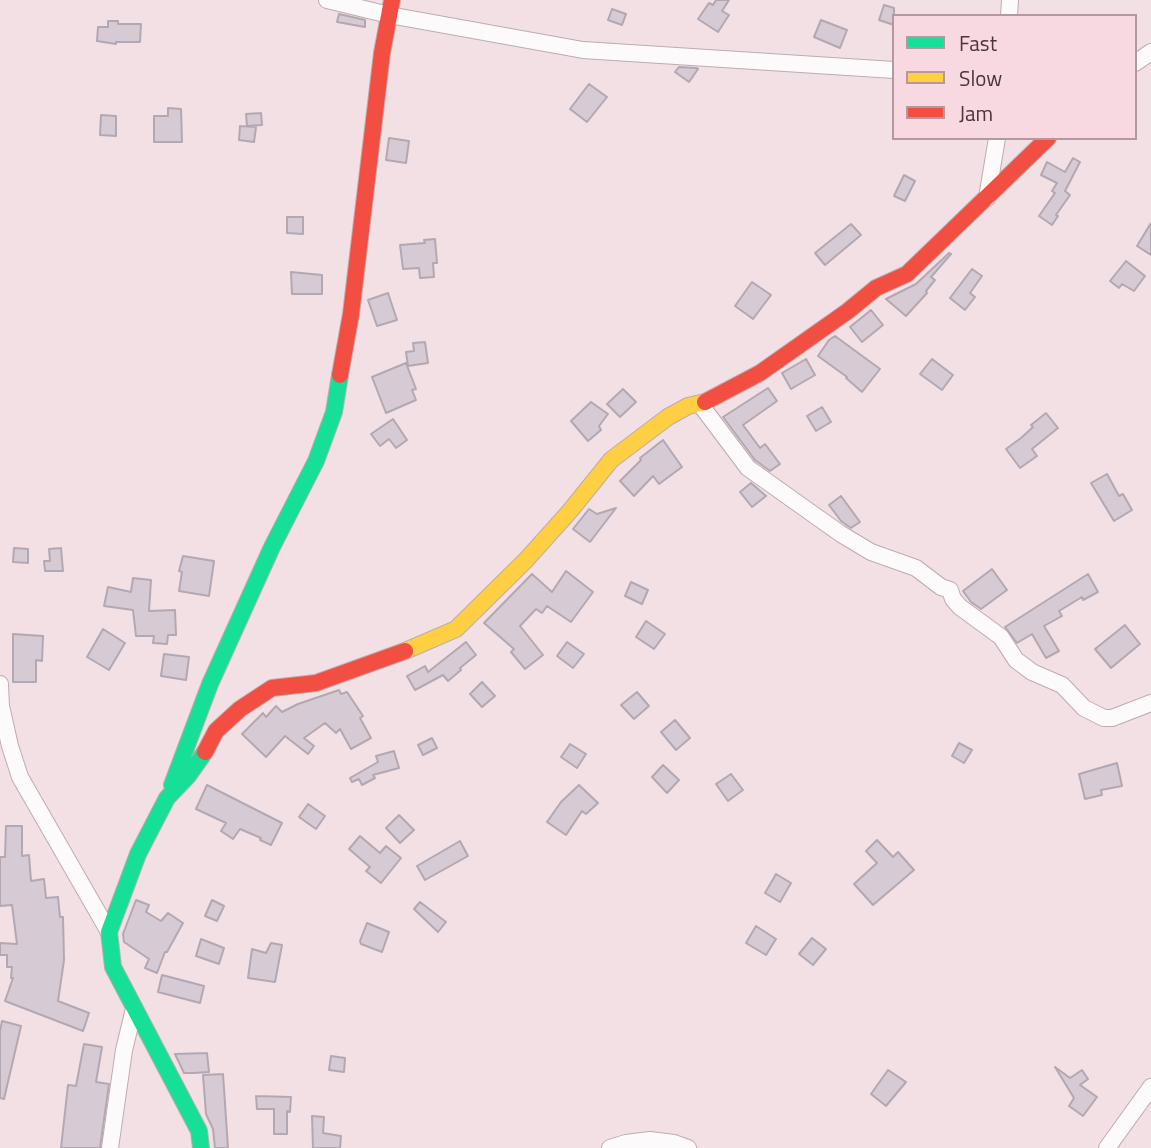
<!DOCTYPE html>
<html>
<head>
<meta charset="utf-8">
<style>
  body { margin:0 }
  #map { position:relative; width:1151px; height:1148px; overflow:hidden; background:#f2e0e4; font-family:"Titillium Web",sans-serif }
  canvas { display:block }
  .legend { position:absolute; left:892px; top:14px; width:245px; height:126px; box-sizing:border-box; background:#f9d9e1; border:2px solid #b3989f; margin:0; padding:9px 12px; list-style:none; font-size:21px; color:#4a363b }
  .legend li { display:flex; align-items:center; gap:14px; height:35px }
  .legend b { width:35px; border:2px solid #b3989f }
</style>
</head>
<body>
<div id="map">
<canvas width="1151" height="1148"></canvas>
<ul class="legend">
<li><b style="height:9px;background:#16e098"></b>Fast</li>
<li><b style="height:9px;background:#ffcf43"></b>Slow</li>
<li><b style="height:9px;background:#f24e42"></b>Jam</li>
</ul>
</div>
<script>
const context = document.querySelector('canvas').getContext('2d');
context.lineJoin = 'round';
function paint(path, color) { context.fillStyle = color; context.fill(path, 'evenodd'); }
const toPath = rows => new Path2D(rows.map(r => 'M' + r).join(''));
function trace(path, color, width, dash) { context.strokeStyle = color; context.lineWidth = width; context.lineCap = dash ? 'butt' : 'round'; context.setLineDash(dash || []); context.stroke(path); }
const building = toPath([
  [716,0,729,0,722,11,729,15,718,32,698,19,709,3,713,5,716,0],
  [884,5,894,8,894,25,879,20,884,5],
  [612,9,626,14,622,25,608,20,612,9],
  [339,14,365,20,365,27,337,22,339,14],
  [821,20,847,30,840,48,814,37,821,20],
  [108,21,118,21,118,24,141,24,140,42,116,42,116,44,97,41,98,27,108,27,108,21],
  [679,67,696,68,698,69,689,82,675,72,679,67],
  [589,84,607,97,587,122,570,109,589,84],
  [168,108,181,109,182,142,154,142,154,116,168,116,168,108],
  [261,113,262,125,247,126,246,114,261,113],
  [101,115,116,116,116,136,100,135,101,115],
  [240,126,256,127,254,142,239,140,240,126],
  [389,138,409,141,406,163,386,160,389,138],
  [1073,158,1080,162,1065,191,1070,195,1056,215,1058,216,1052,225,1039,216,1055,193,1052,191,1057,183,1041,175,1047,162,1065,172,1073,158],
  [904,175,915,181,905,201,894,196,904,175],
  [287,217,303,217,303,234,287,233,287,217],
  [1151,223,1151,255,1137,246,1151,223],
  [851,224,861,235,825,265,815,253,851,224],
  [435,239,437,263,433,263,434,277,420,278,419,268,403,269,400,245,425,243,424,240,435,239],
  [949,253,951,254,931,277,935,280,926,291,927,293,906,316,886,299,916,284,949,253],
  [1126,261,1145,276,1134,291,1122,284,1119,288,1110,281,1126,261],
  [972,269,982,276,970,293,975,297,965,310,950,298,972,269],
  [291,272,322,275,322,294,292,294,291,272],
  [752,282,771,295,753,319,735,306,752,282],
  [388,293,397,320,377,326,368,300,388,293],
  [871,310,883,325,862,342,850,327,871,310],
  [835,336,880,369,862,392,846,378,847,377,818,356,829,340,835,336],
  [425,342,428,363,408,366,406,352,414,351,413,343,425,342],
  [806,359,815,375,791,389,782,373,806,359],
  [932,359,953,375,942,390,920,374,932,359],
  [406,363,416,389,412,390,416,400,386,413,372,377,406,363],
  [768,388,777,401,743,425,760,448,765,444,780,464,770,471,755,460,723,417,768,388],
  [623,389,636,402,620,417,607,404,623,389],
  [591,402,608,414,599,426,601,430,588,441,571,421,591,402],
  [822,407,831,422,816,431,807,416,822,407],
  [1046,413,1058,428,1032,449,1037,456,1020,468,1006,449,1021,438,1033,427,1031,425,1046,413],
  [393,419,407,440,396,448,389,439,380,446,371,434,393,419],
  [663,440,682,467,659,484,653,476,634,496,620,481,641,460,640,458,663,440],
  [1107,474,1119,496,1123,494,1132,510,1114,521,1091,483,1107,474],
  [751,483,766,496,752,507,740,492,751,483],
  [841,496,860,522,851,528,841,521,829,505,841,496],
  [616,508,590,542,573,529,589,509,597,514,616,508],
  [14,548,28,549,28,563,13,562,14,548],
  [61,548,63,571,45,571,44,561,50,561,49,549,61,548],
  [183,556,214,561,209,596,179,591,182,572,179,571,183,556],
  [992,569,1007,590,981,609,971,602,963,591,992,569],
  [566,571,593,592,571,622,547,606,542,613,536,609,520,626,543,655,525,669,511,652,514,649,484,623,532,574,552,592,566,571],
  [1088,574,1098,592,1083,600,1082,597,1059,611,1062,616,1044,626,1059,651,1046,658,1032,634,1017,643,1005,627,1088,574],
  [133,578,151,580,149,611,175,610,176,635,168,635,167,644,153,643,154,636,136,636,133,610,104,606,108,587,131,592,133,578],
  [631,582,648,590,642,604,625,596,631,582],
  [646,621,665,634,654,649,636,637,646,621],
  [1125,625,1140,644,1111,668,1095,649,1125,625],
  [103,629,125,643,109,670,87,657,103,629],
  [13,634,43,636,42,661,36,660,36,682,13,682,13,634],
  [466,642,476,655,460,668,461,670,448,681,443,675,415,690,407,676,425,666,428,672,466,642],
  [567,642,584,654,573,668,557,656,567,642],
  [164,654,189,657,186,680,161,676,164,654],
  [482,682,495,696,482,707,470,694,482,682],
  [339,690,341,694,347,692,363,716,360,718,371,738,351,749,340,729,336,733,325,723,304,738,314,746,308,754,285,736,266,757,242,734,263,713,266,717,276,706,282,712,298,704,339,690],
  [637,692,649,706,634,719,621,705,637,692],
  [675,720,690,738,676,750,661,732,675,720],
  [432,738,437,748,423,755,418,745,432,738],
  [959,743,972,750,964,763,952,756,959,743],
  [570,744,586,754,577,768,561,757,570,744],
  [394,751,399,768,373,775,375,778,362,785,359,779,352,782,350,778,378,762,376,756,394,751],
  [1117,763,1122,786,1101,790,1102,795,1085,799,1079,774,1117,763],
  [663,765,679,780,667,793,652,777,663,765],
  [731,774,743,790,728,801,716,784,731,774],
  [207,785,282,823,271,845,260,840,261,838,240,829,233,839,221,831,226,823,196,809,207,785],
  [579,785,598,803,586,814,582,811,566,835,547,822,561,802,579,785],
  [308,804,325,816,316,829,299,817,308,804],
  [399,815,414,830,400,843,386,828,399,815],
  [6,826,22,826,22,856,29,855,31,881,44,879,46,898,58,897,60,917,63,917,64,960,58,1001,89,1013,83,1031,5,1001,13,978,11,978,12,967,7,967,7,955,0,955,0,943,17,944,12,905,0,906,0,857,5,857,6,826],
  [360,836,380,853,386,846,401,858,381,883,366,871,370,867,349,849,360,836],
  [877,840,893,857,898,852,914,870,873,905,854,884,877,863,866,851,877,840],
  [460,841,468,856,425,880,417,866,460,841],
  [776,874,791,883,780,902,765,893,776,874],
  [136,900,149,905,146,912,161,921,168,913,183,923,167,952,165,952,157,973,145,968,149,959,124,942,123,934,136,900],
  [212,900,224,906,217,921,205,916,212,900],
  [420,902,446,922,438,932,414,909,420,902],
  [367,923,389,932,382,952,361,944,360,941,367,923],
  [756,926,776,939,766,955,746,943,756,926],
  [812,938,826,949,813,965,799,954,812,938],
  [201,939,224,948,219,964,196,956,201,939],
  [271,943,282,945,275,982,248,978,252,949,266,953,271,943],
  [162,975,204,986,200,1003,158,992,162,975],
  [2,1021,21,1026,4,1099,0,1098,0,1031,2,1021],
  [84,1044,102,1047,96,1082,109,1084,100,1148,61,1148,68,1085,76,1086,84,1044],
  [207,1053,209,1072,194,1073,184,1073,175,1054,207,1053],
  [331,1056,345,1058,344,1072,329,1070,331,1056],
  [1055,1067,1070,1078,1082,1070,1088,1079,1080,1085,1097,1097,1083,1116,1069,1106,1074,1098,1055,1067],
  [888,1070,906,1082,886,1106,871,1094,888,1070],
  [223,1074,228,1148,215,1148,213,1129,206,1114,203,1075,223,1074],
  [256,1096,291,1097,290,1112,287,1111,287,1134,274,1134,274,1109,257,1109,256,1096],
  [312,1116,324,1117,323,1133,341,1136,340,1148,313,1148,312,1116]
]);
paint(building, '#d6cbd5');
trace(building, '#b3a8b2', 2);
const street = toPath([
  [327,0,389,15,583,50,894,70],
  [1009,16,1010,0],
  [1135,63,1151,52],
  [987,198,997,138],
  [700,404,748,468,841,534,871,552,916,568,941,587,950,590,953,599,960,607,1001,637,1016,660,1032,672,1062,685,1084,708,1104,718,1112,718,1151,703],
  [0,684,1,706,10,746,20,777,109,932],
  [110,1148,124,1050,134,1009],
  [610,1148,626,1143,650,1140,674,1143,688,1148],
  [1107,1148,1151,1087]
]);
const fast = toPath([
  [172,785,210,684,272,547,316,461,334,412,340,375],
  [201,1148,199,1131,113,967,109,932,138,854,167,798,188,776,205,752]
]);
const slow = toPath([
  [405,651,456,629,526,560,570,511,611,460,668,417,688,406,705,402]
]);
const jam = toPath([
  [340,375,351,314,382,53,392,0],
  [705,402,760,373,848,311,876,288,907,274,1048,138],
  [205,752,216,731,240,709,272,688,316,683,405,651]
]);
trace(street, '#bdacb0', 18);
trace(fast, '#bdacb0', 18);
trace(slow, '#bdacb0', 18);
trace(jam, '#bdacb0', 18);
trace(street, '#fdfafb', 16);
trace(fast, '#16e098', 16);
trace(slow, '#ffcf43', 16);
trace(jam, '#f24e42', 16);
</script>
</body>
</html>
